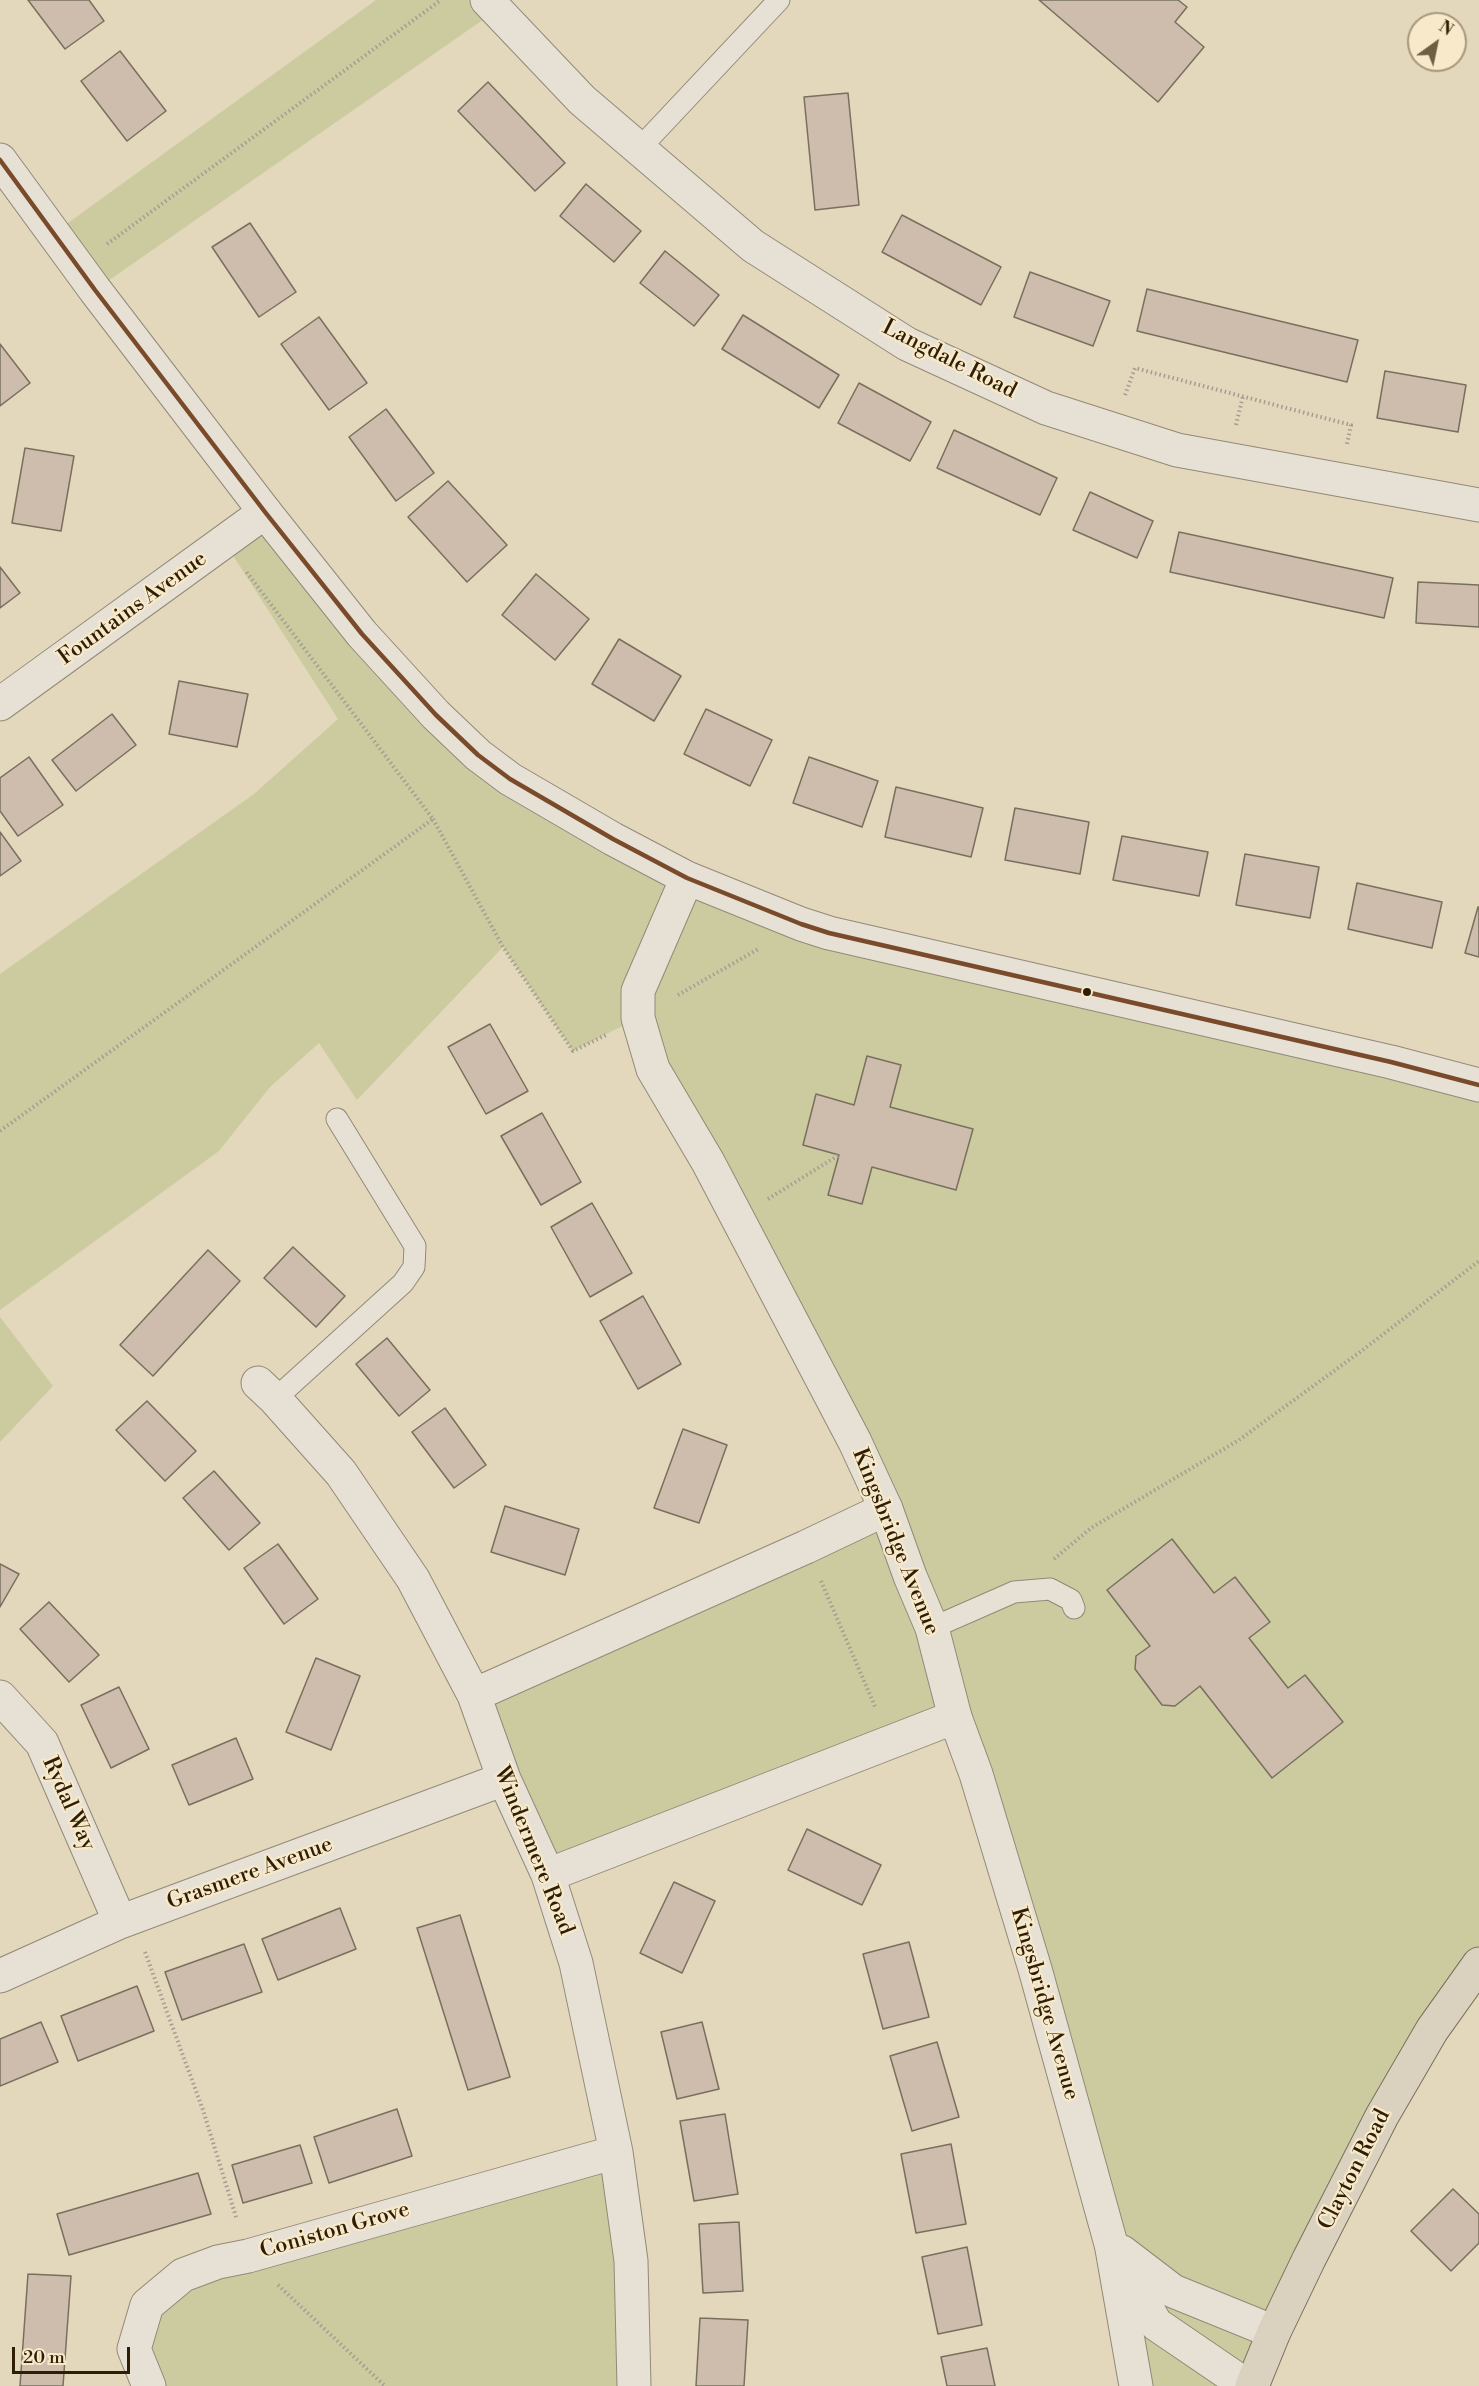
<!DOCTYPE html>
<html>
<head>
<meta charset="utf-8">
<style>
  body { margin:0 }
  #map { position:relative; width:1479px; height:2386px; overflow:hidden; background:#e3d7bc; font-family:"Libre Bodoni",serif }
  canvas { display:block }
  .north { position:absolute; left:1407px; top:12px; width:60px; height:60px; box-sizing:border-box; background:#f7e9ca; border:2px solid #a7987b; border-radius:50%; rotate:33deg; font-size:16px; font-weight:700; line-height:24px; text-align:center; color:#2f1e04 }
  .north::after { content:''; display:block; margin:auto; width:21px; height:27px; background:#6e5f44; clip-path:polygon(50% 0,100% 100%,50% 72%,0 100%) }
  .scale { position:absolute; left:12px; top:2347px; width:118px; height:27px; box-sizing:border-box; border:3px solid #2f1e04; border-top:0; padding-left:8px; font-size:18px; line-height:21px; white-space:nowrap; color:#2f1e04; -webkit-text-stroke:4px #f7e9ca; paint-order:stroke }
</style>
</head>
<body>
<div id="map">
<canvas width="1479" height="2386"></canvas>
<div class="north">N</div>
<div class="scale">20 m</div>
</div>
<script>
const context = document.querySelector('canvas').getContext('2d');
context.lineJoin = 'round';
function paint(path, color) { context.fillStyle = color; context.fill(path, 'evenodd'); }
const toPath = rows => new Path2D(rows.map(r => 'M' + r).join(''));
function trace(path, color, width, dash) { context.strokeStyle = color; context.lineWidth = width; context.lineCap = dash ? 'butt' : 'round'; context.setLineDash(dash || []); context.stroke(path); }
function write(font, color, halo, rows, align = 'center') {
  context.font = font + ' "Libre Bodoni",serif'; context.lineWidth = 4.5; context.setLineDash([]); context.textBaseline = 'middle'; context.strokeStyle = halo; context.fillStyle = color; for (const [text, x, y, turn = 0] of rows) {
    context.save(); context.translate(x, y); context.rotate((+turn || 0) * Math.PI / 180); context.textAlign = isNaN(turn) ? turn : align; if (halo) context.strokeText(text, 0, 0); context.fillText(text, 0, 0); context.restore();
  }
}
paint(toPath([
  [376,0,487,0,497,10,95,290,61,228],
  [265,512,478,755,801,924,1479,1085,1479,1964,1252,2386,1136,2386,955,1717,548,1875,474,1695,885,1508,638,1018,573,1051,503,947,357,1100,319,1043,270,1087,219,1151,0,1310,0,974,254,794,338,719,225,543],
  [0,1317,53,1386,0,1442],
  [616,2152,634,2386,149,2386,147,2305,183,2275]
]), '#cccba0');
const building = toPath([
  [28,0,89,0,104,21,65,49,28,0],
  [1039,0,1178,0,1187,7,1175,22,1204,47,1158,102,1039,0],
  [120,51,166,111,127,141,81,81,120,51],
  [488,82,565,163,535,191,458,111,488,82],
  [848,93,859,205,815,210,804,97,848,93],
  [586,184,641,231,614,262,560,216,586,184],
  [902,215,1001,267,981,305,882,252,902,215],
  [250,223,296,292,259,317,212,247,250,223],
  [665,251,719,295,694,326,640,283,665,251],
  [1030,272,1110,301,1093,346,1014,317,1030,272],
  [1147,289,1358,340,1347,382,1137,331,1147,289],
  [743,315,839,375,819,408,722,349,743,315],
  [319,317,367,383,329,410,281,344,319,317],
  [0,344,30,383,0,406,0,344],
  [1385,371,1466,385,1458,432,1377,418,1385,371],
  [859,383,931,422,910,461,838,423,859,383],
  [386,409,434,473,396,501,349,437,386,409],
  [954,430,1057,478,1040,515,937,468,954,430],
  [25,448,74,456,61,531,12,523,25,448],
  [448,481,507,545,467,582,408,517,448,481],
  [1090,492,1153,521,1137,558,1073,530,1090,492],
  [1179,532,1393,578,1384,618,1170,572,1179,532],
  [0,567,20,593,0,608,0,567],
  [536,574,589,619,555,660,502,615,536,574],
  [1418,582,1479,585,1479,627,1416,623,1418,582],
  [619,639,681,676,654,721,592,684,619,639],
  [179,681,248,694,237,747,169,734,179,681],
  [706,709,772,740,750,786,684,754,706,709],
  [112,714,136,745,76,791,52,760,112,714],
  [29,757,63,805,18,836,0,811,0,778,29,757],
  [809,757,878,781,862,827,793,803,809,757],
  [896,787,983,808,971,857,885,837,896,787],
  [1015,808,1089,822,1080,874,1005,860,1015,808],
  [0,832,21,861,0,876,0,832],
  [1122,836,1208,852,1199,896,1113,880,1122,836],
  [1245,854,1319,867,1310,918,1236,905,1245,854],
  [1357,883,1442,902,1432,948,1348,929,1357,883],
  [1478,907,1479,907,1479,957,1465,953,1478,907],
  [490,1024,528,1091,486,1114,448,1047,490,1024],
  [867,1056,901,1065,890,1107,973,1129,956,1190,872,1167,862,1204,828,1195,839,1155,803,1145,816,1094,854,1105,867,1056],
  [542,1113,581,1182,541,1205,501,1136,542,1113],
  [592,1203,632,1273,590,1297,551,1227,592,1203],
  [293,1247,345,1296,316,1327,264,1278,293,1247],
  [208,1250,240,1281,153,1376,120,1345,208,1250],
  [643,1296,681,1364,638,1389,600,1321,643,1296],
  [387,1338,430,1390,399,1416,356,1364,387,1338],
  [147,1401,196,1451,165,1481,116,1430,147,1401],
  [445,1408,486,1465,454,1488,412,1432,445,1408],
  [683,1429,727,1445,699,1523,654,1508,683,1429],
  [214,1471,260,1523,229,1550,183,1498,214,1471],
  [505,1506,579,1529,565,1575,491,1552,505,1506],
  [1172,1539,1214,1593,1235,1577,1270,1622,1249,1638,1288,1688,1305,1675,1343,1722,1272,1778,1200,1686,1175,1706,1162,1705,1135,1669,1136,1656,1150,1646,1107,1590,1172,1539],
  [278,1544,318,1599,284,1624,244,1568,278,1544],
  [0,1564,19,1574,0,1607,0,1564],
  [49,1602,99,1655,69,1682,20,1629,49,1602],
  [316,1658,360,1676,331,1750,286,1732,316,1658],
  [119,1687,149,1749,111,1768,81,1705,119,1687],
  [236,1738,253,1779,189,1805,172,1765,236,1738],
  [807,1829,881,1865,862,1905,788,1870,807,1829],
  [674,1882,715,1901,682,1973,640,1953,674,1882],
  [340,1908,356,1949,278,1980,262,1939,340,1908],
  [460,1915,510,2077,468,2090,417,1928,460,1915],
  [909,1942,929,2017,883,2029,863,1954,909,1942],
  [244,1944,262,1992,182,2020,165,1972,244,1944],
  [137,1986,154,2031,78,2061,61,2016,137,1986],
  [41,2022,58,2062,0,2086,0,2039,41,2022],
  [702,2022,719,2089,677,2099,661,2032,702,2022],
  [937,2042,959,2117,912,2131,890,2056,937,2042],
  [397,2109,412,2156,329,2183,314,2137,397,2109],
  [725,2114,738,2194,694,2201,680,2121,725,2114],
  [951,2144,966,2224,916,2233,901,2154,951,2144],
  [300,2145,312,2183,243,2203,232,2165,300,2145],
  [198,2173,211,2214,69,2255,57,2214,198,2173],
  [1453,2189,1479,2214,1479,2243,1451,2271,1411,2231,1453,2189],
  [739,2222,743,2291,703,2293,699,2224,739,2222],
  [967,2247,982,2325,938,2334,922,2257,967,2247],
  [28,2274,71,2276,63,2386,20,2386,28,2274],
  [700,2318,748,2320,744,2386,696,2386,700,2318],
  [987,2348,995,2386,947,2386,941,2357,987,2348]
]);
paint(building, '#cebdac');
trace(building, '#78705e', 1.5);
const service = toPath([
  [639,149,779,0],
  [275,1399,403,1283,414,1267,415,1246,337,1119],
  [932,1628,1014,1592,1050,1589,1071,1600,1074,1608]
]);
const minor = toPath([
  [487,0,582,100,753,246,907,344,1046,408,1177,450,1479,505],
  [0,704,265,512],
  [258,1383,275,1399,341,1473,413,1579,474,1695,504,1779,548,1875,576,1963,616,2152,631,2261,634,2386],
  [474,1695,806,1547,886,1509],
  [0,1697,42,1743,120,1922],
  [548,1875,955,1717],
  [0,1976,120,1922,504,1779],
  [1112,2249,1136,2386],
  [149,2386,134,2349,147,2305,183,2275,218,2262,248,2256,616,2152]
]);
const tertiary = toPath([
  [0,160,95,290,265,512,362,634,436,715,478,755,510,779,613,839,687,878,801,924,829,933,1391,1062,1479,1085],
  [687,878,638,991,638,1018,653,1069,708,1162,855,1442,886,1509,910,1576,932,1628,955,1717,976,1774,1035,1969,1111,2244,1156,2324,1247,2386],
  [1122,2252,1173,2291,1274,2332]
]);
const primary = toPath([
  [1252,2386,1274,2332,1309,2259,1382,2116,1432,2030,1479,1964]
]);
trace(service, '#928977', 23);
trace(minor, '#928977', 35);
trace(tertiary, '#928977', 35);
trace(primary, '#78705e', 35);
trace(toPath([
  [107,244,441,0],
  [1125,395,1135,368,1351,425,1347,444],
  [1236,425,1243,396],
  [433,819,503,947,573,1051,606,1035],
  [678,995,760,948],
  [0,1131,433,819,245,570],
  [768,1199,839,1155],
  [1054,1559,1091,1528,1239,1440,1360,1352,1479,1261],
  [821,1581,876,1709],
  [145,1952,203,2110,237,2220],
  [278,2285,385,2386]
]), '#a49d91', 4, [1.5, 3]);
trace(service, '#e7e1d5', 21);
trace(minor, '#e7e1d5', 33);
trace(tertiary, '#e7e1d5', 33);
trace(primary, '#dad2bf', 33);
trace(toPath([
  [0,160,95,290,265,512,362,634,436,715,478,755,510,779,613,839,687,878,801,924,829,933,1391,1062,1479,1085]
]), '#7a4b2a', 4.5);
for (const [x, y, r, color] of [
  [1087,992,5,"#2f1e04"]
]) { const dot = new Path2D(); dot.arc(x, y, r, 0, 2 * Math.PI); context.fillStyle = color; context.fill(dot); trace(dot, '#f7e9ca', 2); }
write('22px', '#2f1e04', '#f7e9ca', [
  ["Langdale Road",949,360,27],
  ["Fountains Avenue",133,609,-36],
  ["Kingsbridge Avenue",895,1542,68],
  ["Rydal Way",68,1804,66],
  ["Windermere Road",533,1851,68],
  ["Grasmere Avenue",250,1874,-20],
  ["Kingsbridge Avenue",1044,2004,74],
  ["Clayton Road",1355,2170,-63],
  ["Coniston Grove",335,2231,-16]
]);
</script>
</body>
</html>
